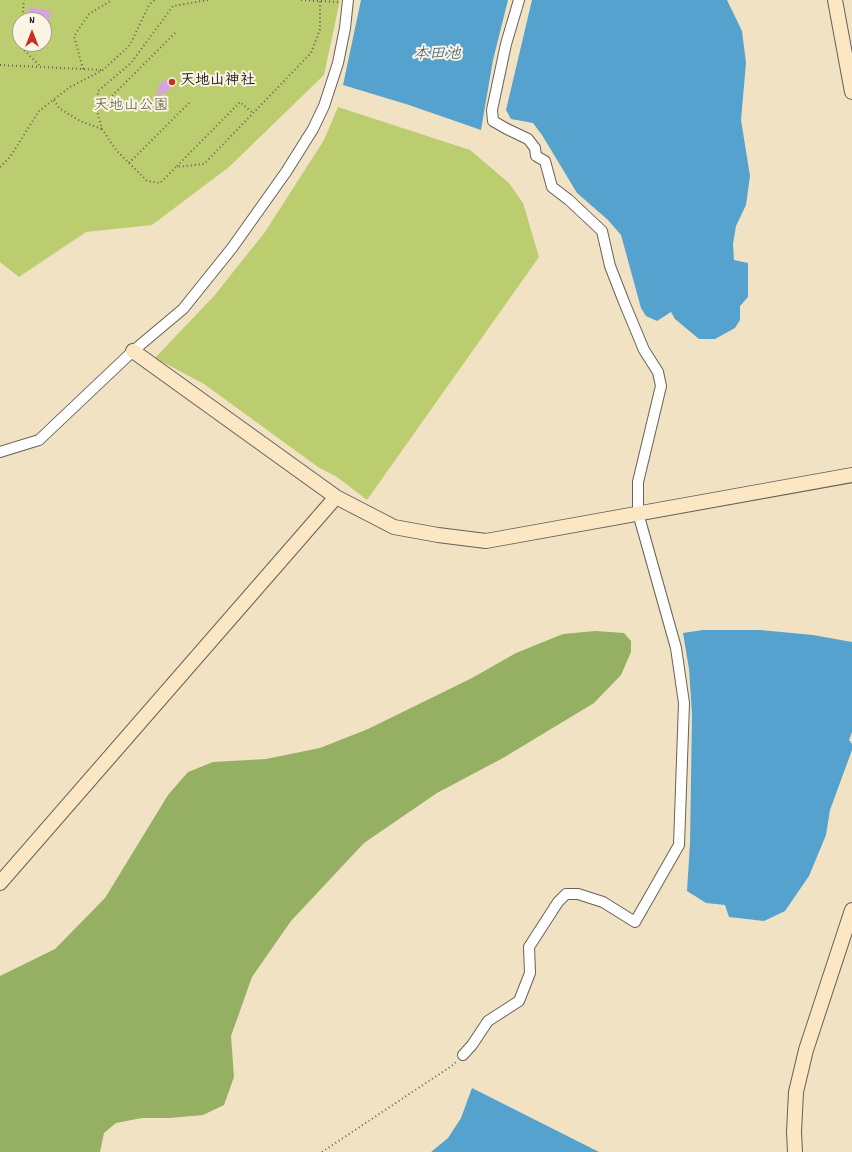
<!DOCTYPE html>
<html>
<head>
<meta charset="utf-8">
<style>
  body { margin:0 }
  #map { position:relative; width:852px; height:1152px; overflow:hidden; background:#f1e2c4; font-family:Dekko,sans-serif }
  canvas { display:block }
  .north { position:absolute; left:12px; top:12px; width:40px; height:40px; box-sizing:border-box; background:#fcf5e5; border:1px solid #a29e95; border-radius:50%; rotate:0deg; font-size:11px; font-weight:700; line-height:16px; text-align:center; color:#1c1c1c }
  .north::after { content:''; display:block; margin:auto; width:14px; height:18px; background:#c8321e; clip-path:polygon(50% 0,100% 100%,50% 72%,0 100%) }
</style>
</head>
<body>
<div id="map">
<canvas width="852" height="1152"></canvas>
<div class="north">N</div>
</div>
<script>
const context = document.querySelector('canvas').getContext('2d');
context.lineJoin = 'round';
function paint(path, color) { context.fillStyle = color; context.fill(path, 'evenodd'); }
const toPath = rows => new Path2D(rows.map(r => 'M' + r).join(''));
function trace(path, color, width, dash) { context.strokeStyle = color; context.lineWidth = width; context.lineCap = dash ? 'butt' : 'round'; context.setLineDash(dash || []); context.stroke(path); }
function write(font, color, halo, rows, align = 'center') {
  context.font = font + ' Dekko,"Klee One",sans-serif'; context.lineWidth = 4; context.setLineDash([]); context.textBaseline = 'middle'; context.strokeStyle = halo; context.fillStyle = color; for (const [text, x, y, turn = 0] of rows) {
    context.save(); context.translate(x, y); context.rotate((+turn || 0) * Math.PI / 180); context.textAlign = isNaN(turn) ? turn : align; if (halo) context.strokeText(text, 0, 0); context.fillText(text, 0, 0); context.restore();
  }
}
paint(toPath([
  [0,0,340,0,324,75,229,167,152,225,86,232,19,277,0,262],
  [20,20,44,20,44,44,20,44],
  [338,107,470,150,509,183,523,203,539,257,367,500,337,477,318,467,204,384,155,358,214,296,265,232,324,140]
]), '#bccd70');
paint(toPath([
  [595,631,624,633,631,641,631,652,621,675,594,703,503,758,437,793,364,843,291,921,252,977,231,1036,234,1077,224,1105,203,1115,170,1118,142,1118,116,1123,104,1133,100,1152,0,1152,0,976,55,949,105,898,168,795,188,772,213,762,266,759,320,748,368,729,472,678,516,653,563,634]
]), '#95b062');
paint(toPath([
  [361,0,508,0,493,60,481,130,409,105,343,85],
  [532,0,727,0,742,31,746,63,741,120,750,176,746,205,736,226,733,244,734,260,748,263,748,297,740,306,740,320,735,328,715,339,699,339,675,319,671,312,657,321,646,316,641,308,621,235,608,220,577,193,542,135,533,123,511,119,506,110],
  [703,630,760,630,813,635,852,642,852,732,849,740,852,744,852,750,830,810,826,835,809,876,785,911,764,921,729,917,725,905,706,903,687,891,690,843,692,714,689,669,683,633],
  [472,1088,599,1152,431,1152,448,1138,461,1118]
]), '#56a2ce');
paint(toPath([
  [29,7,51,11,46,42,44,42,44,20,27,20],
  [167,79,172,84,170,86,171,87,166,94,164,92,161,96,156,92,159,88,158,87,164,80,165,81]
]), '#d7a4de');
const street = toPath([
  [0,452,39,440,133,351,183,309,232,248,286,172,313,129,324,106,338,63,345,28,348,0],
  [463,1055,472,1045,488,1021,519,1001,530,973,529,947,558,902,566,894,578,894,603,902,635,922,679,845,684,703,676,648,638,513,638,482,661,386,658,372,644,350,624,302,610,266,602,231,569,200,552,187,545,161,536,156,535,148,528,139,507,129,493,121,492,110,506,44,519,0]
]);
const secondary = toPath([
  [835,0,852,92],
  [133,351,336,497,394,527,438,535,486,541,852,475],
  [0,883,336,497],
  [795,1152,794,1132,796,1092,806,1050,852,910]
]);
trace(street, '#676157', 12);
trace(secondary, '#676157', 16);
trace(toPath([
  [208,0,173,6,131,63,98,91,97,111,102,129,116,150,147,181,160,183,176,167,204,164,311,53,320,29,320,0],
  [301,0,338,2],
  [22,20,24,0],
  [20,44,20,46,41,67],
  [0,65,102,70],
  [83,69,74,36,89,14,112,0],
  [54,100,59,108,80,121,102,129],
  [98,110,176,32],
  [129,163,190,102],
  [177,166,240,102,253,113],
  [0,167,10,157,39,111,70,87,103,70,130,45,149,5,154,0],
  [322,1152,453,1065,457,1061]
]), '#676157', 2, [1, 3]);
trace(street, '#fff', 10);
trace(secondary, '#fbe7c3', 14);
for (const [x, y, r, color] of [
  [172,82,4,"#c8321e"]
]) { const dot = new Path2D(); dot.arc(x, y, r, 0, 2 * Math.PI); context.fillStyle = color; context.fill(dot); trace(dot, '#fcf5e5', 1.5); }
write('bold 15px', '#1c1c1c', '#fcf5e5', [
  ["天地山神社",180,82]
], 'left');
write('15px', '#545a39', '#fcf5e5', [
  ["天地山公園",131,107]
]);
write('italic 16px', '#36586c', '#fcf5e5', [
  ["本田池",437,56]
]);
</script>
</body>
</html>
